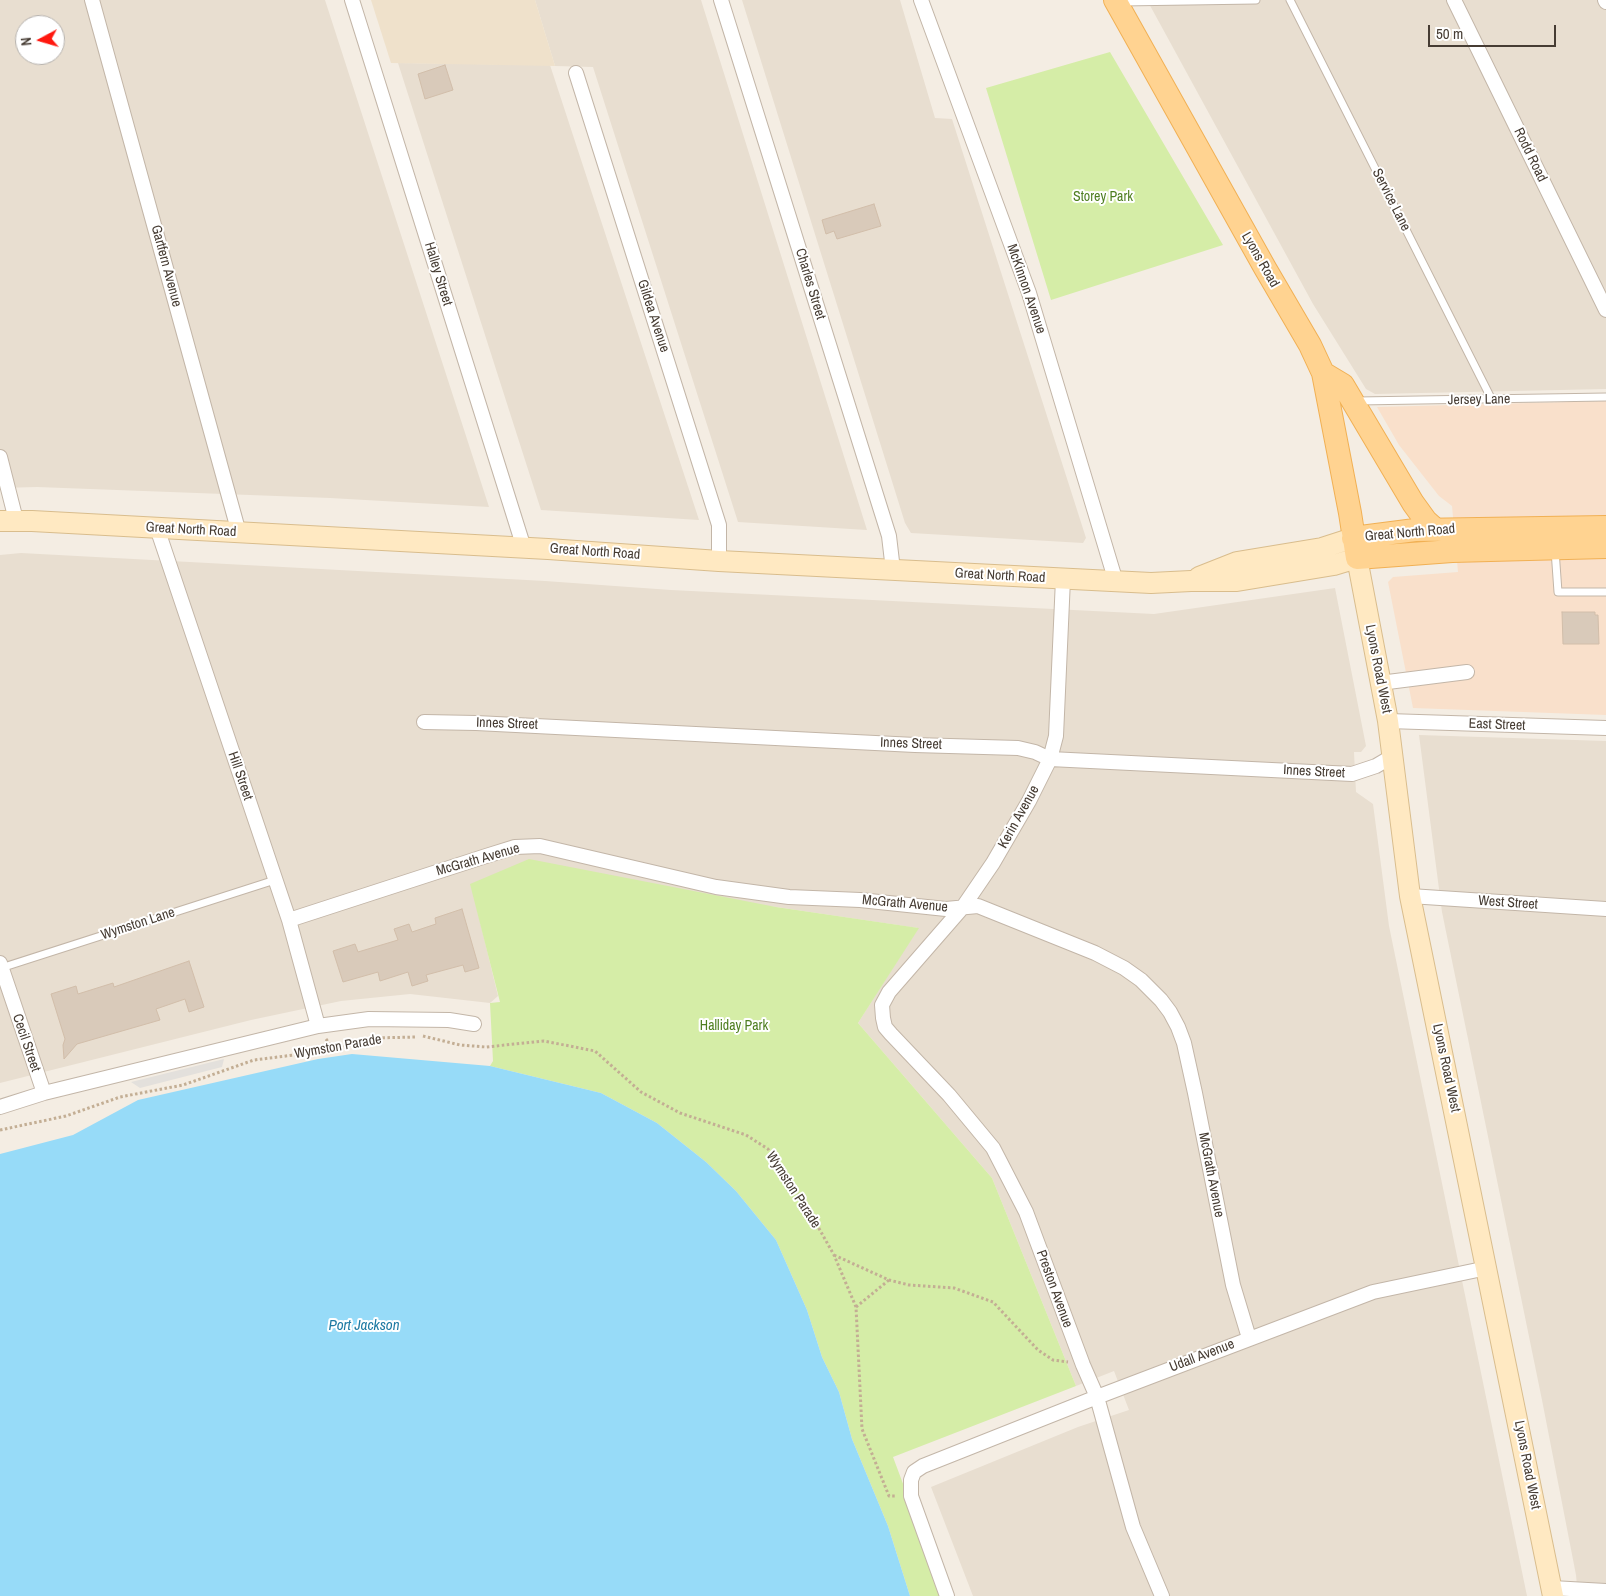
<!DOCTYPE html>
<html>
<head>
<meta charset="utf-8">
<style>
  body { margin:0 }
  #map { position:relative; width:1606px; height:1596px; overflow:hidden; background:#f4ede3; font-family:"Archivo Narrow",sans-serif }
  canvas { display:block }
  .north { position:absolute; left:15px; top:15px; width:50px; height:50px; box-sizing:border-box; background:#fff; border:1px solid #b5b1ad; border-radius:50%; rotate:264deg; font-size:14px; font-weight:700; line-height:20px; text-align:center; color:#463c33 }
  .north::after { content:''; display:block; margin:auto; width:18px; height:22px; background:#ff180f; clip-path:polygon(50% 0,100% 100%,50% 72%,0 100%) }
  .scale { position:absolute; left:1428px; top:25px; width:128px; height:22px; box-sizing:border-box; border:2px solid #463c33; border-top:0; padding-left:6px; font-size:15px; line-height:18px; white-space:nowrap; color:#463c33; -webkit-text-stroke:4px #fff; paint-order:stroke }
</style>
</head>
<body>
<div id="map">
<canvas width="1606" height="1596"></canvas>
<div class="north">N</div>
<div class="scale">50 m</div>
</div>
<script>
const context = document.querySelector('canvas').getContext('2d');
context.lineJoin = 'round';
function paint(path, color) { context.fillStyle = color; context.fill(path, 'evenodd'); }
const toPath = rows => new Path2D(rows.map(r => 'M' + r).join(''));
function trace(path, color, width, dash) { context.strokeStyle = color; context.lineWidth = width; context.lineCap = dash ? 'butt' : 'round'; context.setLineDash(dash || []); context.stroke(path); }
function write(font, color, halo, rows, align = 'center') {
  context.font = font + ' "Archivo Narrow",sans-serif'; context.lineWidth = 4; context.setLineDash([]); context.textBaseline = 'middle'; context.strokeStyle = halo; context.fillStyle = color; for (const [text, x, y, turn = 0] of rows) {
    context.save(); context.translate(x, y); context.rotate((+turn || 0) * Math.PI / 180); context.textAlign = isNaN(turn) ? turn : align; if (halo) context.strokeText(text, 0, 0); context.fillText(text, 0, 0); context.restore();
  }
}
paint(toPath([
  [0,0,325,0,489,507,330,498,37,487,0,488],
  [25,25,55,25,55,55,25,55],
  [535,0,701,0,867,530,738,522,593,67,555,66],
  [742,0,900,0,935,118,952,119,1086,538,1083,543,911,533,905,523],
  [1147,0,1606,0,1606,389,1375,394,1366,389,1313,304],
  [398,63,550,65,699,520,541,510],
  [21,553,545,581,671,590,1154,614,1335,588,1366,746,1361,752,1354,752,1356,792,1373,804,1389,926,1527,1596,973,1596,931,1487,1078,1427,1129,1410,1114,1371,1076,1386,992,1178,858,1023,918,928,776,907,471,884,498,996,490,1003,410,994,341,1001,251,1020,0,1083,0,555],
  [1419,735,1606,741,1606,1596,1578,1596,1576,1575,1542,1400,1442,912]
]), '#e8ded0');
paint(toPath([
  [1606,401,1606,715,1413,708,1388,582,1393,577,1458,572,1452,506,1439,496,1399,445,1377,407]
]), '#f9e0cb');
paint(toPath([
  [371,0,535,0,555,66,391,63]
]), '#efe1cb');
paint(toPath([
  [1110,52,1223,245,1051,300,986,88],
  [529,859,776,907,919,928,858,1023,992,1178,1076,1386,893,1457,945,1596,910,1596,888,1526,852,1439,839,1392,822,1357,807,1310,776,1240,736,1191,706,1162,657,1123,601,1093,490,1066,493,1061,490,1003,500,1002,470,884]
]), '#d5eda7');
paint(toPath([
  [224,1059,222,1067,140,1088,131,1082]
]), '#e3e0dc');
paint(toPath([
  [352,1054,490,1066,601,1093,657,1123,706,1162,736,1191,776,1240,807,1310,822,1357,839,1392,852,1439,888,1526,910,1596,0,1596,0,1154,73,1135,138,1100,318,1059]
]), '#97dbf8');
const building = toPath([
  [445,65,453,90,425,99,418,74,445,65],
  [874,204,881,226,837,239,834,231,826,234,822,220,874,204],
  [1562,612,1595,612,1595,615,1598,615,1599,644,1563,644,1562,612],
  [462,909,479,968,465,972,463,965,426,975,428,981,412,986,408,972,380,981,378,972,343,982,333,951,355,944,358,952,398,940,394,929,409,924,412,932,436,924,435,918,462,909],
  [189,961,204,1007,189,1012,185,999,156,1009,160,1020,77,1044,64,1059,63,1045,65,1039,51,994,76,986,78,994,113,983,114,987,189,961]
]);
paint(building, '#d9caba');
trace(building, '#d2beaa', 1);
const service = toPath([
  [1290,0,1492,400],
  [1122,2,1256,0],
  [1358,401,1606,397],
  [1555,550,1558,592,1606,592],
  [1,968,275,880]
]);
const minor = toPath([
  [92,0,239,533],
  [352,0,524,548],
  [721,0,889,536,893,570],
  [921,0,1029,293,1116,582],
  [1454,0,1606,310],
  [1605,0,1606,2],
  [576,73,719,525,719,561],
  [0,457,16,520],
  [157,528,289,920,318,1026],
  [1063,579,1056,736,1050,759,1029,801,993,863,963,907,889,992,882,1005,883,1018,885,1027,891,1034,949,1095,993,1148,1026,1212,1083,1365,1097,1397,1133,1527,1162,1596],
  [1380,683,1467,672],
  [1388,721,1606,728],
  [424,722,476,723,915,745,1018,748,1035,752,1050,759,1352,774,1376,766,1393,756],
  [1410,896,1606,909],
  [289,920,486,856,515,847,540,846,716,887,789,897,860,900,946,909,978,906,1095,953,1124,968,1141,980,1161,1000,1170,1012,1178,1027,1184,1043,1195,1093,1233,1285,1249,1338],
  [0,963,44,1093],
  [0,1107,44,1093,318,1026,369,1019,449,1020,474,1024],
  [1552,1588,1606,1591],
  [947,1596,911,1496,911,1480,914,1472,923,1466,1097,1397,1373,1292,1487,1268]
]);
const secondary = toPath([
  [0,521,32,521,548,549,719,561,1151,583,1191,581,1237,581,1334,565,1357,558,1388,721,1410,896,1553,1596],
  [1199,577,1237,562,1322,548,1353,538]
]);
const primary = toPath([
  [1115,0,1265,268,1310,345,1323,373,1350,513,1357,558,1452,551,1606,547],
  [1323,373,1343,385,1413,503,1426,521,1435,529],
  [1353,538,1415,530,1606,527]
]);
trace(service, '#c3b6a8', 9);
trace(minor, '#c3b6a8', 16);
trace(secondary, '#d9bd8d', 22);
trace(primary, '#f1b054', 24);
trace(toPath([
  [423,1036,460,1045,486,1047,544,1041,595,1051,641,1092,680,1113,746,1135,768,1149,808,1209,834,1255,856,1307,862,1429,889,1496,897,1496],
  [326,1039,334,1050],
  [0,1130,66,1116,120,1097,183,1085,254,1060,334,1050,373,1038,417,1037],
  [834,1255,889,1280,909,1285,954,1288,993,1302,1038,1350,1053,1360,1068,1362],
  [856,1307,889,1280]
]), '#c3ae94', 3, [2.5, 2.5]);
trace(service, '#fff', 7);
trace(minor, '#fff', 14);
trace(secondary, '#ffe9c2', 20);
trace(primary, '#ffd391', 22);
write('14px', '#463c33', '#fff', [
  ["Rodd Road",1530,155,64],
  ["Service Lane",1391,200,63],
  ["Lyons Road",1260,260,60],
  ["Gartfern Avenue",166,266,75],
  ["Halley Street",438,274,73],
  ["Charles Street",810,284,73],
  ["McKinnon Avenue",1026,289,71],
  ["Gildea Avenue",653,316,72],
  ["Jersey Lane",1479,400,-1],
  ["Great North Road",191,530,3],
  ["Great North Road",1410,533,-5],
  ["Great North Road",595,552,4],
  ["Great North Road",1000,576,3],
  ["Lyons Road West",1378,669,79],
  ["Innes Street",507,724,2],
  ["East Street",1497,725,2],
  ["Innes Street",911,744,2],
  ["Innes Street",1314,772,3],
  ["Hill Street",240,776,71],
  ["Kerin Avenue",1019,817,-61],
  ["McGrath Avenue",478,860,-16],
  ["West Street",1508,903,4],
  ["McGrath Avenue",905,904,5],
  ["Wymston Lane",138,924,-18],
  ["Cecil Street",26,1043,71],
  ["Wymston Parade",338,1047,-10],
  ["Lyons Road West",1446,1068,78],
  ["McGrath Avenue",1211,1175,79],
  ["Wymston Parade",793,1190,57],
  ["Preston Avenue",1054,1289,70],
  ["Udall Avenue",1202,1356,-21],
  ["Lyons Road West",1527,1465,79]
]);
write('14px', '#4e7e20', '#fff', [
  ["Storey Park",1103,197],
  ["Halliday Park",734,1026]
]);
write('italic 15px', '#1e7aa3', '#fff', [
  ["Port Jackson",364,1326]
]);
</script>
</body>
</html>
